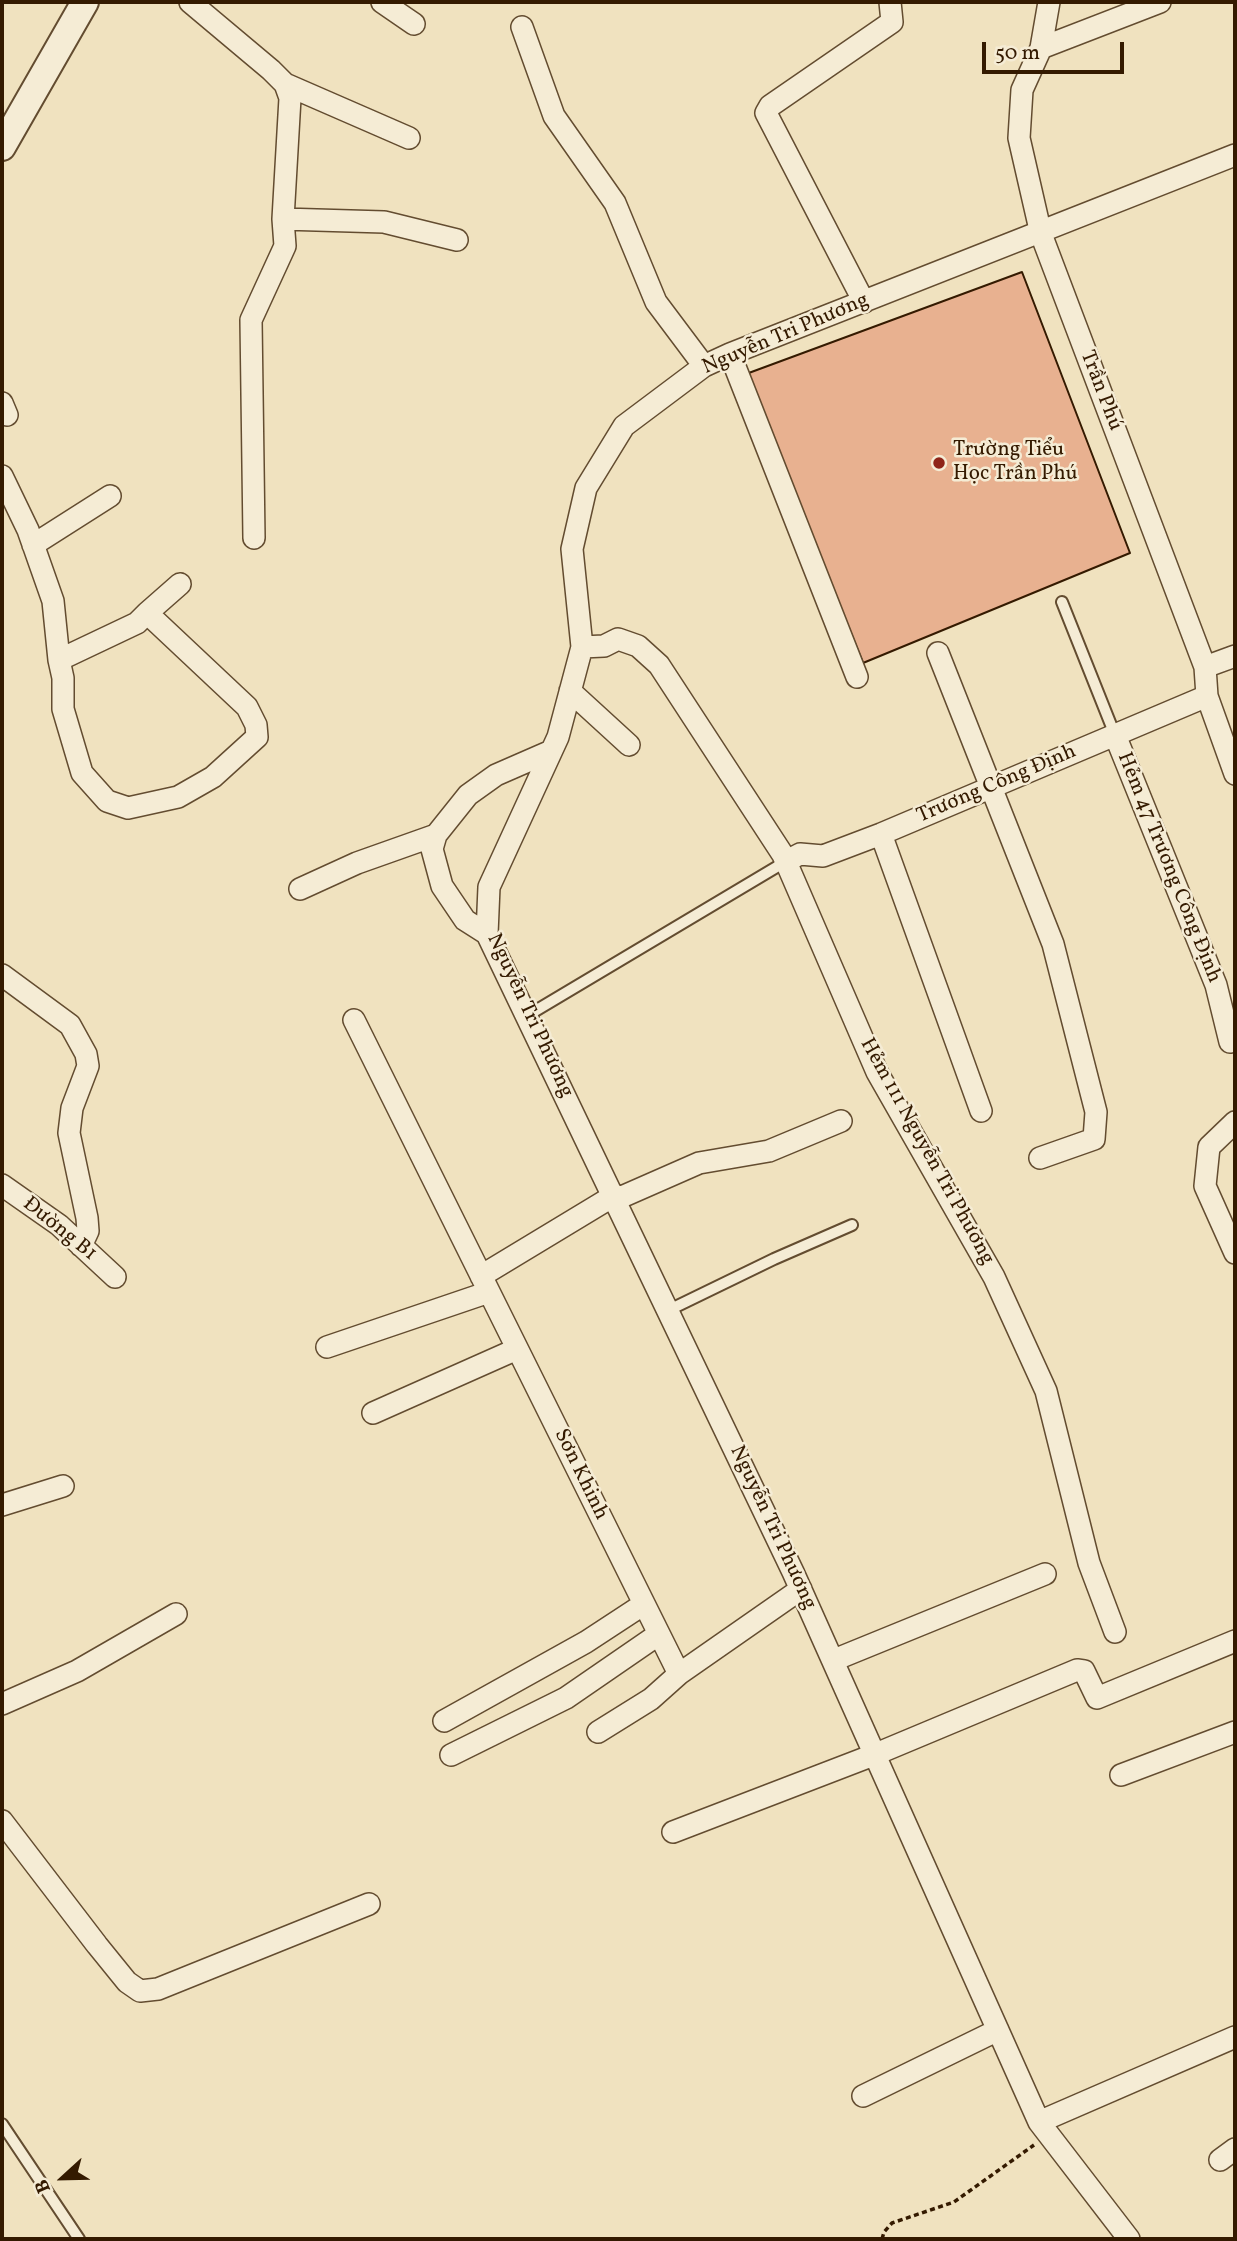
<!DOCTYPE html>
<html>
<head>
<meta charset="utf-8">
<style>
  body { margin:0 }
  #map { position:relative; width:1237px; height:2241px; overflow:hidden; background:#f0e2bf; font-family:Vollkorn,serif }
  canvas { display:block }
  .frame { position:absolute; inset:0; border:4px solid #341a00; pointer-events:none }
  .north { position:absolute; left:28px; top:2143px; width:70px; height:70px; -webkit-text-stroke:5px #f5ecd5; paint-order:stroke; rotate:248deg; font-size:19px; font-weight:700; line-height:28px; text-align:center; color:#341a00 }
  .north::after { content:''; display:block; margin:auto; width:24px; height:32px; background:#341a00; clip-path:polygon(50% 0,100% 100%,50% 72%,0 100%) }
  .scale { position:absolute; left:982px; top:42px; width:142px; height:32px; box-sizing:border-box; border:4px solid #341a00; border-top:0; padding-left:9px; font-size:21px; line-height:24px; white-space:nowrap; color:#341a00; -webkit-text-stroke:5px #f5ecd5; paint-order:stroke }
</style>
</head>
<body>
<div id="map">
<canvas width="1237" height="2241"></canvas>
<div class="frame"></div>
<div class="north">B</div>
<div class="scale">50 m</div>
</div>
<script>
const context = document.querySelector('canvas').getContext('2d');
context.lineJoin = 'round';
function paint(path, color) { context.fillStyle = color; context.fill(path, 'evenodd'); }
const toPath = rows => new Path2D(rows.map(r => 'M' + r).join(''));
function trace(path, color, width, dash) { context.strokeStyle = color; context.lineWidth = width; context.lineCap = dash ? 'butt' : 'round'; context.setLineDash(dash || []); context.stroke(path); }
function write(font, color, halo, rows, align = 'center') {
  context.font = font + ' Vollkorn,serif'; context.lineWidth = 5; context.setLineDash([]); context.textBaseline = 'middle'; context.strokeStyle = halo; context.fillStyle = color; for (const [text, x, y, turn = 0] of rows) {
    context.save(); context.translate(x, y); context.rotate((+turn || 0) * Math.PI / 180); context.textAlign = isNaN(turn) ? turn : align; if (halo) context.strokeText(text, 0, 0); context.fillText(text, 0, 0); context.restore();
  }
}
const building = toPath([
  [1022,272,1130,553,863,663,746,374,1022,272]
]);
paint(building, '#e8b190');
trace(building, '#341a00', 2);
const service = toPath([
  [1062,602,1115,735],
  [525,1017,785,862],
  [669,1310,774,1259,852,1225],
  [2,2124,79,2239]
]);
const minor = toPath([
  [190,2,271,70,285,84,290,98,283,219,285,246,251,320,254,538],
  [382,2,414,24],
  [1049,2,1041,48,1022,90,1019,138,1041,234,1205,667,1207,696,1235,774],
  [522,27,554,116,615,203,656,302,704,366],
  [1041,48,1160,2],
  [285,84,409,138],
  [283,219,384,222,457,240],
  [864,302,766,113,770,106,892,22,890,2],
  [730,354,857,677],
  [2,403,7,415],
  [2,476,28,530,53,601,59,660,63,678,63,709,82,773,107,801,128,808,178,797,213,777,257,737,256,725,247,707,147,613,137,623,59,660],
  [33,545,110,496],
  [147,613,180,584],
  [582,647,604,646,618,639,638,646,659,665,783,855,877,1072,994,1277,1046,1391,1089,1563,1115,1632],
  [938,653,1053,944,1096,1112,1094,1139,1040,1158],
  [1205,667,1235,656],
  [570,691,629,745],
  [1115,735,1216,985,1230,1042],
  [881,834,981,1111],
  [785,862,800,854,823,856,881,834,1207,696],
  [300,889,357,863,436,835],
  [487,934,465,920,442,886,432,849,436,835,468,795,496,775,551,751],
  [2,975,70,1025,86,1054,88,1066,72,1108,69,1133,87,1218,88,1231,81,1246],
  [354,1020,679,1674],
  [1235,1122,1209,1147,1205,1186,1235,1253],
  [2,1185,59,1225,115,1277],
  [617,1199,699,1163,769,1151,841,1121],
  [481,1276,615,1195],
  [327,1347,489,1292],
  [373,1413,517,1349],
  [2,1505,63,1486],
  [834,1660,1045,1574],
  [2,1704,77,1671,176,1614],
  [444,1721,586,1642,644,1604],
  [598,1732,651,1699,679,1674,801,1589],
  [451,1755,566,1698,659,1634],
  [1121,1775,1235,1732],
  [2,1821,97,1945,127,1982,140,1991,158,1989,369,1904],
  [673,1832,876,1754,1077,1670,1084,1671,1097,1698,1235,1641],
  [863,2096,998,2030],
  [1039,2122,1235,2037],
  [1220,2160,1235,2149],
  [1129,2239,1039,2122,793,1572,487,934,489,887,558,737,582,647,572,549,586,488,624,426,704,366,730,354,1235,155]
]);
const tertiary = toPath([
  [2,147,85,2]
]);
trace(service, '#634c30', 14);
trace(minor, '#634c30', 24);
trace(tertiary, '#634c30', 30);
trace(toPath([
  [882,2239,884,2232,892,2223,954,2202,1034,2145]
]), '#341a00', 3.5, [5, 3.5]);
trace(service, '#f5ecd5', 10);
trace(minor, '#f5ecd5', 21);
trace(tertiary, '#f5ecd5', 26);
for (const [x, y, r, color] of [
  [939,463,7,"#8f2418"]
]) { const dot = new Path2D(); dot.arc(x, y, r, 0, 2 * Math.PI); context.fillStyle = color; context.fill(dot); trace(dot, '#f5ecd5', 2.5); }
write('21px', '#341a00', '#f5ecd5', [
  ["Nguyễn Tri Phương",786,335,-23],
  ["Trần Phú",1100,391,69],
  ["Trương Công Định",997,785,-23],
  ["Hẻm 47 Trương Công Định",1168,868,68],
  ["Nguyễn Tri Phương",529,1016,65],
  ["Hẻm 111 Nguyễn Tri Phương",926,1152,61],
  ["Đường B1",59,1230,39],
  ["Sơn Khinh",580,1475,64],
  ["Nguyễn Tri Phương",772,1528,65]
]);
write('21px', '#341a00', '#f5ecd5', [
  ["Trường Tiểu",953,451],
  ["Học Trần Phú",953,475]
], 'left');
</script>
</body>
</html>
